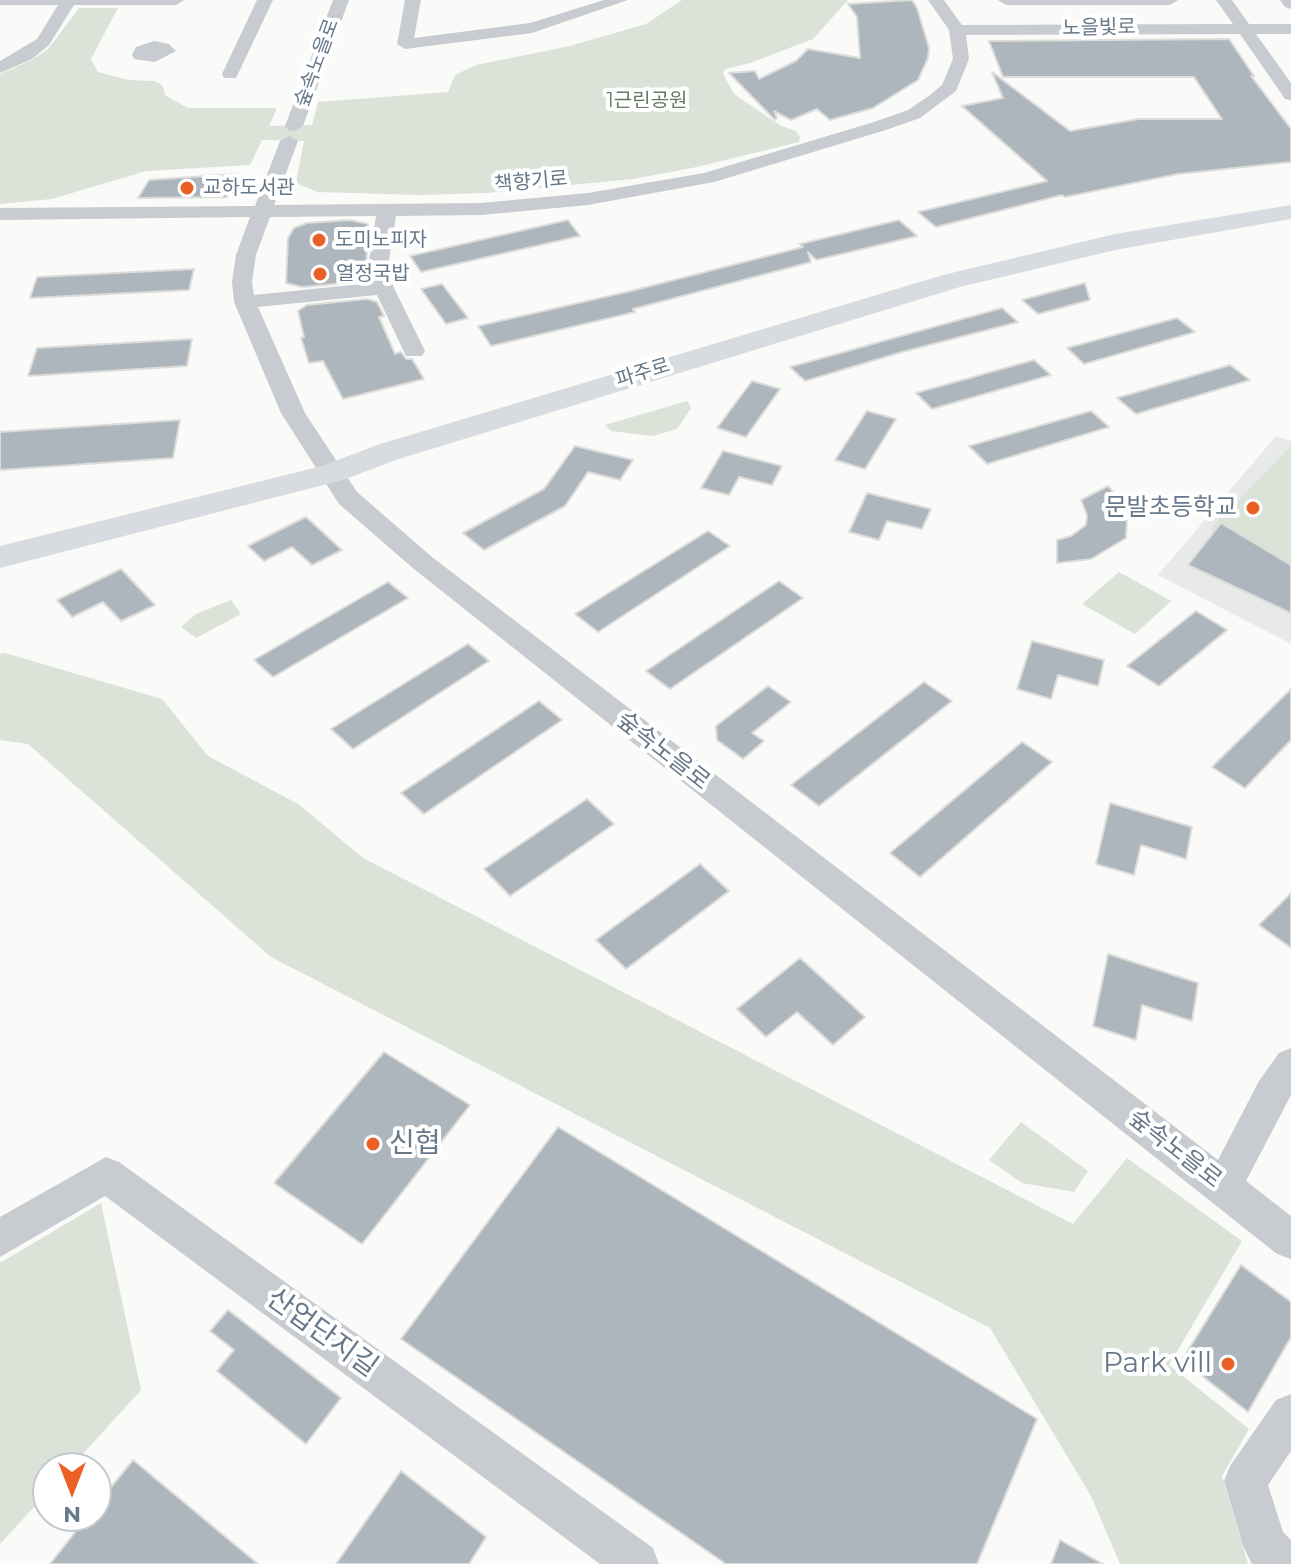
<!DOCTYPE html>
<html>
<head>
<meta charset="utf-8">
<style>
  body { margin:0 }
  #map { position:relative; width:1291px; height:1564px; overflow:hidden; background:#fafaf8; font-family:Montserrat,sans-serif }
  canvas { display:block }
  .north { position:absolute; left:32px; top:1452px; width:80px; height:80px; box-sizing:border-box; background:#fff; border:2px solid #c2c9d0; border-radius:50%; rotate:180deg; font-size:22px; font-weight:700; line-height:32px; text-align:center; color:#67788a }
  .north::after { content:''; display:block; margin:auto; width:28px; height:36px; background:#ed6025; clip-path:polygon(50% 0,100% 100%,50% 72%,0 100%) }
</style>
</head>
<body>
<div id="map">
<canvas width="1291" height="1564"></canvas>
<div class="north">N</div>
</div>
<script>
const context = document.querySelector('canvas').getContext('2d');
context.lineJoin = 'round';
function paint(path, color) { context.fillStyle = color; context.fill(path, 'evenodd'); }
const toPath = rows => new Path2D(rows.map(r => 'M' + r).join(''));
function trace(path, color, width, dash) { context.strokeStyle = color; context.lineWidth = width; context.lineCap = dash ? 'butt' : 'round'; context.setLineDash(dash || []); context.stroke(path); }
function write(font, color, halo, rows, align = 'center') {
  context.font = font + ' Montserrat,"Noto Sans KR",sans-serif'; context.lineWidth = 8; context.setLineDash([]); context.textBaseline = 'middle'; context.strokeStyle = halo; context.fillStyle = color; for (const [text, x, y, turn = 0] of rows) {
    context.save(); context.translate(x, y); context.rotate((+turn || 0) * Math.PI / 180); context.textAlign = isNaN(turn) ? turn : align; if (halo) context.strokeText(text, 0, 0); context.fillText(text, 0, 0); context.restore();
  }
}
paint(toPath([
  [1276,436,1291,441,1291,644,1158,575]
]), '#e8e9e9');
paint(toPath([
  [682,0,848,0,813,39,750,63,725,69,723,74,734,94,781,126,796,131,800,137,799,142,697,167,633,179,486,193,420,195,317,192,296,183,304,141,262,140,250,165,146,171,52,199,0,204,0,74,32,60,48,49,79,8,118,8,91,59,98,72,128,80,154,81,162,85,166,96,188,108,277,108,269,126,312,125,318,102,448,92,455,75,476,65,570,46,646,24],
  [687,401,691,408,677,429,653,436,611,431,605,425],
  [1291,446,1291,568,1210,529],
  [1119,572,1171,601,1135,634,1082,604],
  [231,600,241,614,196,638,181,627,196,614],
  [5,653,162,699,208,756,298,804,363,858,1073,1224,1127,1158,1242,1241,1169,1365,1249,1429,1222,1476,1248,1564,1120,1564,1091,1496,990,1328,271,957,28,744,0,740,0,654],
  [1021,1122,1088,1171,1074,1192,1022,1183,989,1160],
  [101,1203,141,1390,70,1468,48,1468,48,1492,0,1544,0,1263]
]), '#dbe2d8');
const building = toPath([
  [912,0,917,8,929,48,928,58,918,80,873,108,830,120,817,109,791,120,774,111,777,118,775,120,729,73,755,71,759,79,796,61,808,49,860,58,857,17,848,4,912,0],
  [1229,39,1254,76,1251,76,1291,129,1291,162,1178,174,1065,197,1062,195,936,227,918,212,1047,181,962,106,1003,98,992,72,1070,131,1139,119,1222,119,1194,77,1003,77,989,41,1229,39],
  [236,174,227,197,138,198,149,180,236,174],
  [350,220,368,224,366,275,357,282,302,287,286,283,288,238,294,228,307,223,350,220],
  [568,220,580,236,421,272,410,256,568,220],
  [899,220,917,236,816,260,808,252,811,262,633,309,635,312,491,346,478,326,631,291,803,247,800,244,899,220],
  [194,269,189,290,30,298,37,277,194,269],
  [1085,283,1090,300,1038,314,1022,300,1085,283],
  [442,284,468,318,446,324,421,289,442,284],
  [367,299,377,302,384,316,379,317,395,354,401,352,406,359,412,359,424,379,343,399,323,361,309,363,301,338,304,337,298,311,307,305,367,299],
  [1002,308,1018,322,902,352,805,381,790,367,1002,308],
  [1177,318,1195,332,1084,364,1067,348,1177,318],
  [192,339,187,366,28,376,37,348,192,339],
  [1034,360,1051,375,932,409,916,393,1034,360],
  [1230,365,1250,380,1136,414,1117,398,1230,365],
  [752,381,780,389,746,437,717,428,752,381],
  [867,411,896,419,865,469,835,460,867,411],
  [1091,411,1109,427,987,464,969,446,1091,411],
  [180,420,173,458,0,470,0,432,180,420],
  [575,446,633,460,620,480,588,472,565,506,484,550,463,533,544,489,575,446],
  [723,451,782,466,772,485,739,477,729,495,701,488,723,451],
  [1108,486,1120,500,1127,518,1126,538,1091,559,1057,563,1057,540,1071,536,1086,525,1087,515,1081,500,1108,486],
  [867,493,931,509,922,529,887,521,879,540,849,532,867,493],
  [306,517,342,550,312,565,292,547,264,561,248,546,306,517],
  [1221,523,1291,565,1291,613,1188,565,1221,523],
  [708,531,730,546,598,632,575,614,708,531],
  [121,569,155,605,121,621,103,602,72,617,57,600,121,569],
  [779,581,803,598,670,689,646,671,779,581],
  [388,582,408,598,273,677,254,660,388,582],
  [1196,611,1227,630,1159,686,1127,666,1196,611],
  [1032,641,1104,660,1098,686,1058,675,1051,699,1017,689,1032,641],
  [468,644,489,661,353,749,331,729,468,644],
  [924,682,952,701,819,806,791,785,924,682],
  [768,686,791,702,752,733,764,741,743,759,717,740,716,726,768,686],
  [1291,689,1291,740,1245,788,1212,767,1291,689],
  [539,701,562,720,424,814,401,793,539,701],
  [1022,742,1052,762,920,877,890,853,1022,742],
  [587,799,614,824,510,896,484,869,587,799],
  [1110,803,1192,827,1186,859,1141,845,1134,875,1096,864,1110,803],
  [700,864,729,891,626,969,596,940,700,864],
  [1291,893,1291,948,1259,925,1291,893],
  [1108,954,1198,983,1192,1021,1142,1005,1136,1040,1093,1026,1108,954],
  [800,958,865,1017,833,1045,797,1012,766,1037,737,1009,800,958],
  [384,1052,470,1105,362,1244,274,1183,384,1052],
  [558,1127,1037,1419,977,1564,726,1564,401,1339,558,1127],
  [1241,1265,1291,1302,1291,1337,1248,1412,1182,1360,1241,1265],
  [228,1310,341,1398,306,1444,217,1371,234,1350,210,1331,228,1310],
  [133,1460,258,1564,50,1564,88,1516,96,1516,96,1506,133,1460],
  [401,1471,486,1537,469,1564,336,1564,401,1471],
  [1060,1540,1103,1564,1051,1564,1060,1540]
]);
paint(building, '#aeb6bd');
trace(building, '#dcdcda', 2);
paint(toPath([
  [0,0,184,0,176,5,74,5,49,45,32,59,0,73,0,61,37,39,58,5,0,5,0,0],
  [257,0,273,0,238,74,236,78,224,78,222,74,257,0],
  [333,0,349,0,303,126,294,131,288,130,285,126,333,0],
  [405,0,421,0,414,38,530,23,604,0,628,0,532,33,405,49,397,44,405,0],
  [928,0,944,0,962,25,1233,24,1216,0,1232,0,1249,24,1291,24,1291,34,1256,34,1291,83,1291,100,1285,99,1240,34,966,35,969,59,956,91,920,118,886,130,714,182,588,205,481,215,396,216,388,267,394,288,425,351,422,356,406,356,377,295,258,307,305,413,357,492,432,557,1218,1160,1259,1081,1279,1053,1291,1048,1291,1095,1246,1181,1291,1216,1291,1259,1277,1254,414,569,339,504,281,413,234,302,232,282,236,255,250,217,0,220,0,208,255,206,280,141,289,136,298,141,274,205,481,203,588,193,704,173,874,122,908,110,930,95,942,85,953,59,949,30,928,0],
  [376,216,368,267,372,283,254,295,252,282,256,255,270,217,376,216],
  [998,0,1178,0,1170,5,1006,5,998,0],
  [1280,0,1291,0,1291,9,1285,7,1280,0],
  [154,41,169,44,176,51,155,62,134,59,132,55,136,47,154,41],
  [106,1157,119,1162,653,1548,659,1564,600,1564,105,1196,0,1257,0,1217,106,1157],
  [1291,1394,1291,1451,1268,1485,1283,1532,1291,1540,1291,1564,1252,1564,1243,1546,1224,1481,1230,1466,1276,1400,1291,1394]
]), '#c8cbcf');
paint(toPath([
  [1291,205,1291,219,1115,250,960,287,399,459,343,480,0,568,0,546,322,466,377,445,943,275,1115,234,1291,205]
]), '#d8dce0');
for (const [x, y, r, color] of [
  [187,188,8,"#ed6025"],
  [319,240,8,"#ed6025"],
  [320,274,8,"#ed6025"],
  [1253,508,8,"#ed6025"],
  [373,1144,8,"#ed6025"],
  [1228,1364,8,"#ed6025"]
]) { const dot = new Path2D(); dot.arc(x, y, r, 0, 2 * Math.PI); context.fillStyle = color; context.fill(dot); trace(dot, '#fff', 3); }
write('20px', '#67788a', '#fff', [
  ["노을빛로",1099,28,-1],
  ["숲속노을로",317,63,-70],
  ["책향기로",531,182,-5],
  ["파주로",643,373,-17]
]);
write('20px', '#667b63', '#fff', [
  ["1근린공원",647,101]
]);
write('20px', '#67788a', '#fff', [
  ["교하도서관",203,188],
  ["도미노피자",335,240],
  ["열정국밥",336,274]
], 'left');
write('24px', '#67788a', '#fff', [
  ["문발초등학교",1237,508]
], 'right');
write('24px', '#67788a', '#fff', [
  ["숲속노을로",663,751,38],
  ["숲속노을로",1175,1149,38]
]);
write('28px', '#67788a', '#fff', [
  ["신협",389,1144],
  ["Park vill",1212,1364,"right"]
], 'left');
write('28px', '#67788a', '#fff', [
  ["산업단지길",322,1333,36]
]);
</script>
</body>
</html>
